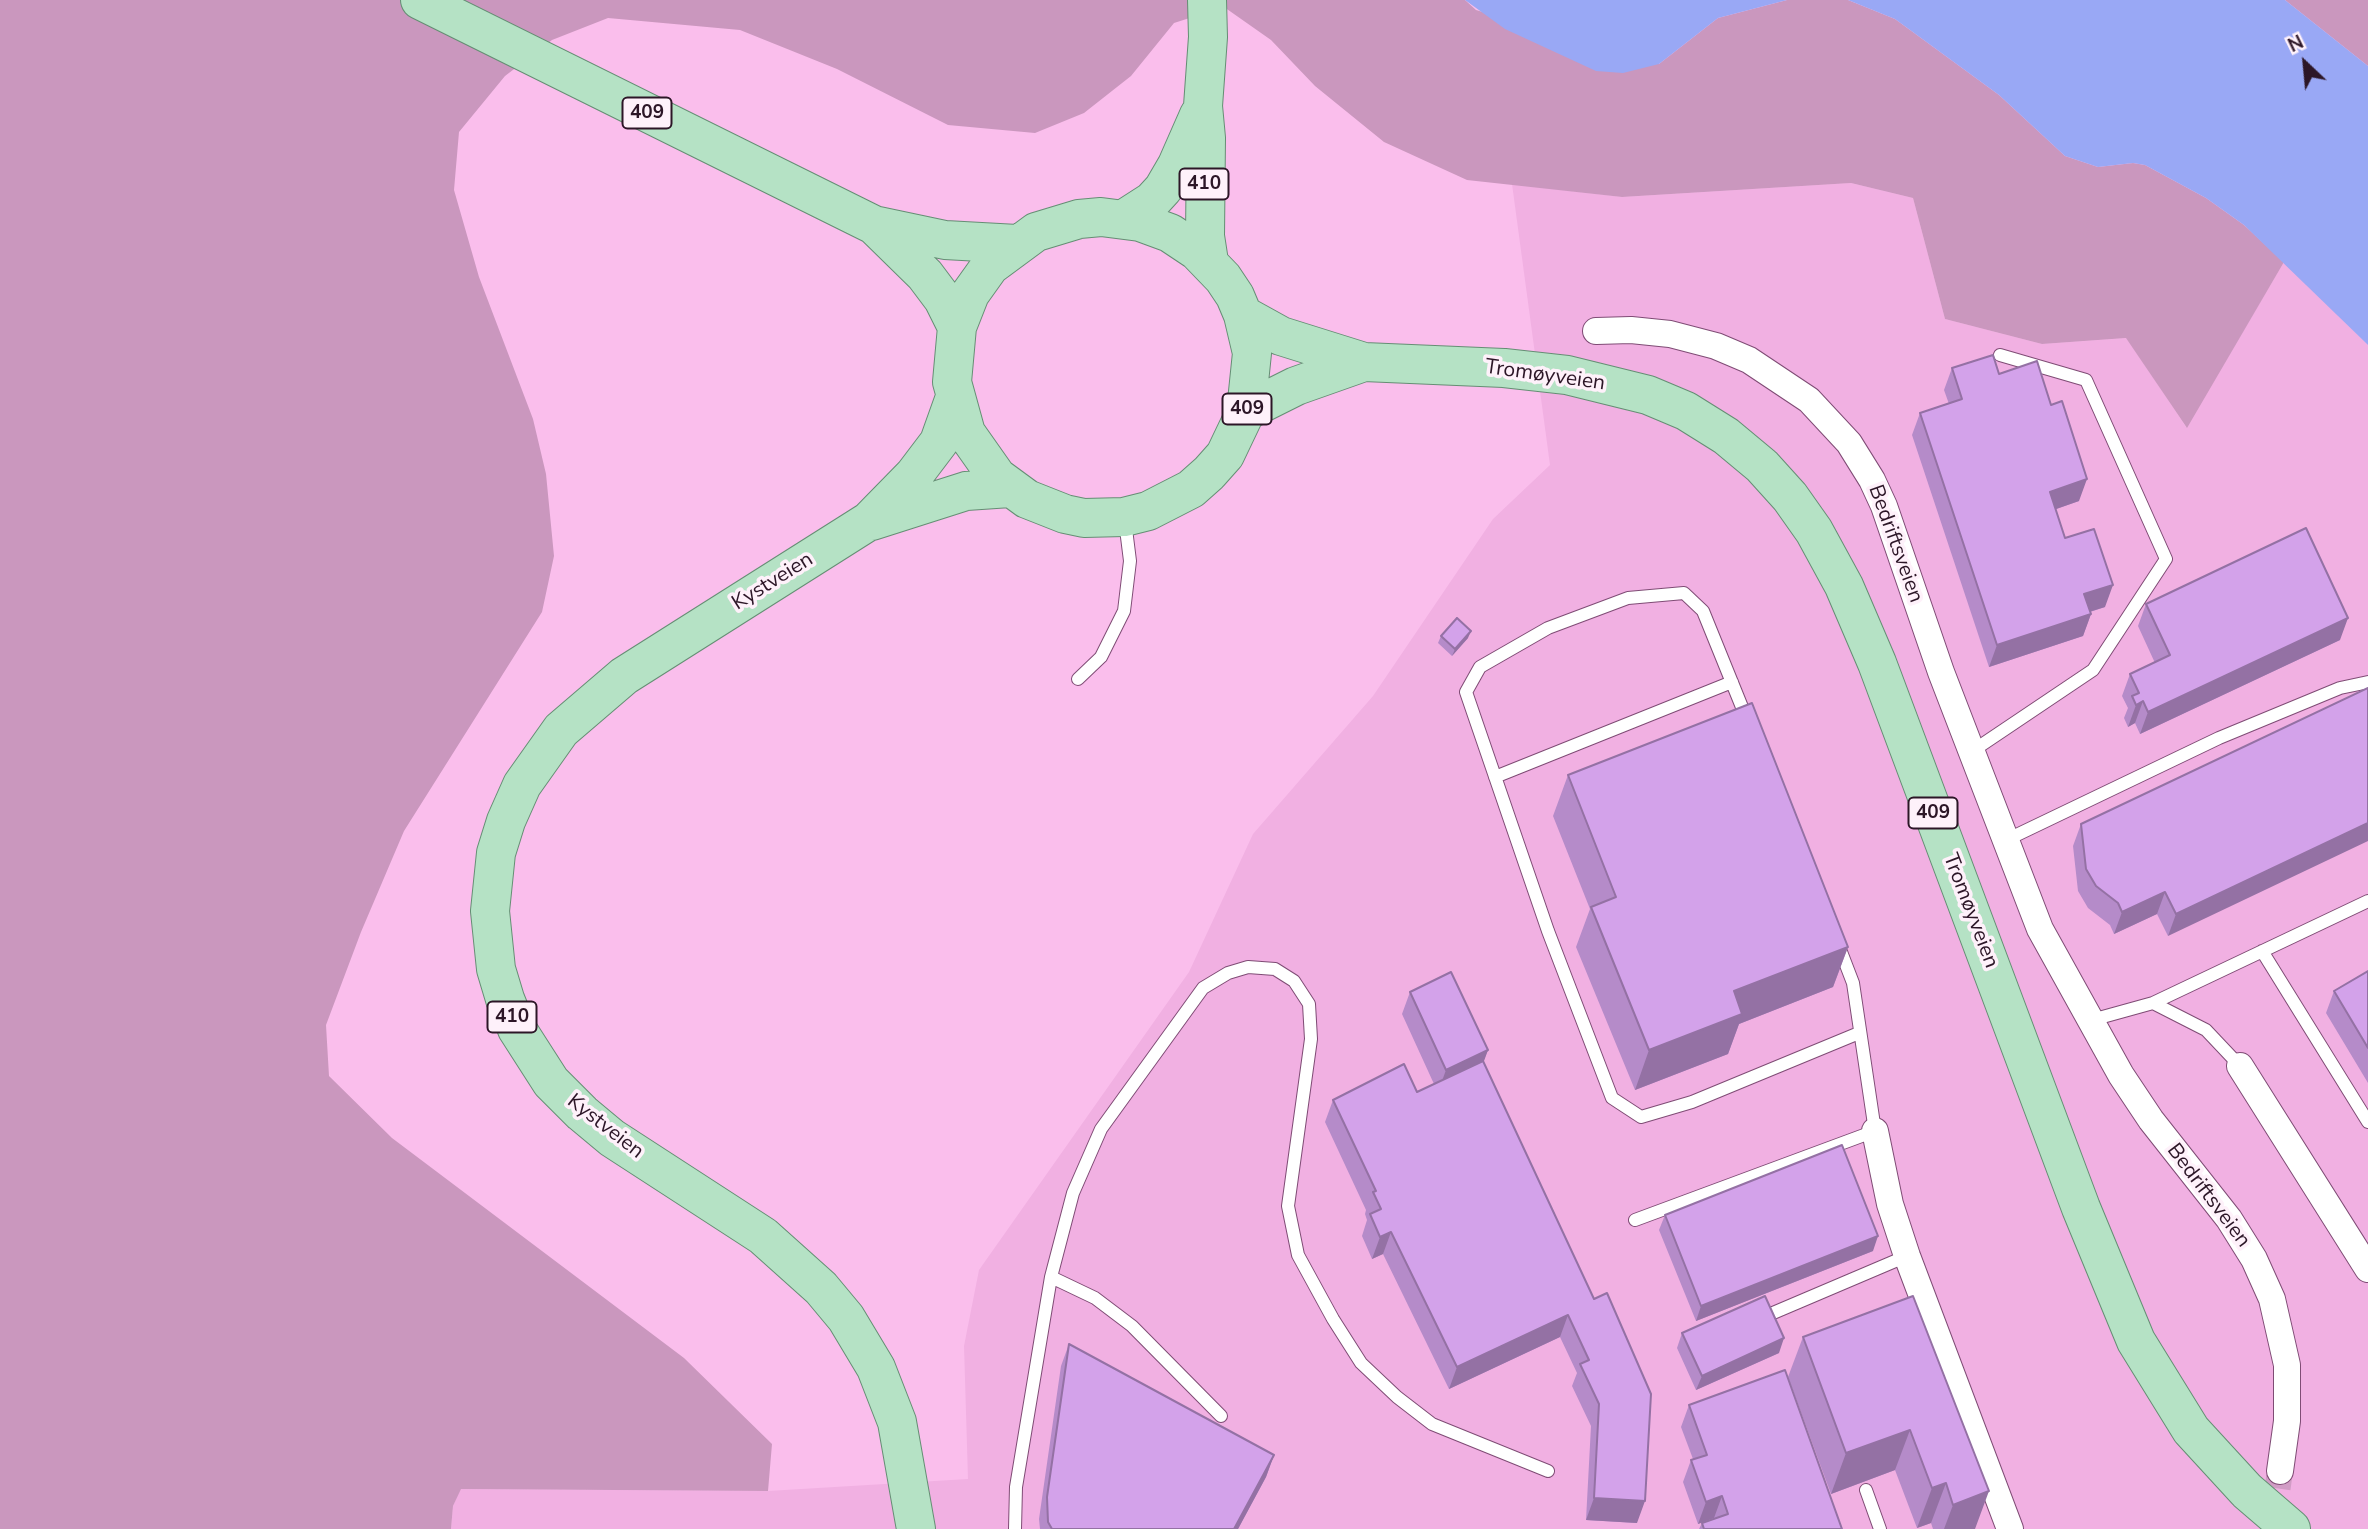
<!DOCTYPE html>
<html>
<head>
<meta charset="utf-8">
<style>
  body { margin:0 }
  #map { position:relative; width:2368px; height:1529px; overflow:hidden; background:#fabeec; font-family:"Nunito Sans",sans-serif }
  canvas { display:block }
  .north { position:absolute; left:2270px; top:28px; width:70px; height:70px; -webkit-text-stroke:5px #fef1fa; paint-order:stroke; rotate:334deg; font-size:19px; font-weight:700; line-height:28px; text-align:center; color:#2c1627 }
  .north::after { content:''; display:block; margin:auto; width:24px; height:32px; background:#2c1627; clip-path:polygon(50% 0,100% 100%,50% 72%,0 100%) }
</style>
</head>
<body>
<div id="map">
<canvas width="2368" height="1529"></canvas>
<div class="north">N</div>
</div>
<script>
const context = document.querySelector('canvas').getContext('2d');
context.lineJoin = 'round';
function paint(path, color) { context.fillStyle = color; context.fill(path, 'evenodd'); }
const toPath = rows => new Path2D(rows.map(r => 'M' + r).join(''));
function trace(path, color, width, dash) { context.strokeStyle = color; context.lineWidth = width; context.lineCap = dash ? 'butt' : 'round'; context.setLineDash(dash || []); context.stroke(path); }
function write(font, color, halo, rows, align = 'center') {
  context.font = font + ' "Nunito Sans",sans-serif'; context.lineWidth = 7; context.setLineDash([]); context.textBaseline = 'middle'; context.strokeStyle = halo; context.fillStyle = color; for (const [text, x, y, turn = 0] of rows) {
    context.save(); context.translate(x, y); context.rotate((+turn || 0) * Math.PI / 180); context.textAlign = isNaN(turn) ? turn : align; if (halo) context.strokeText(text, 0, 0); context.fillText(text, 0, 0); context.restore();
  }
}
paint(toPath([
  [1851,183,1913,198,1945,319,2042,344,2127,338,2186,427,2284,262,2368,345,2368,1529,451,1529,453,1506,460,1489,768,1491,968,1479,964,1346,979,1270,1189,972,1253,834,1373,696,1493,519,1550,465,1512,184,1622,197]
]), '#f1b0e2');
paint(toPath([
  [0,0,1465,0,1476,10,1659,64,1718,18,1787,0,1848,0,1895,19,1999,95,2065,156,2098,167,2133,163,2145,165,2206,198,2244,225,2284,262,2187,428,2126,338,2042,344,1945,319,1913,198,1851,183,1622,197,1467,180,1384,142,1315,86,1271,40,1224,7,1174,23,1131,76,1084,113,1035,133,948,125,837,69,740,30,608,18,552,40,505,76,459,132,454,190,479,277,533,419,546,474,554,556,542,612,404,831,361,932,326,1025,329,1076,392,1138,684,1358,772,1444,768,1491,461,1489,453,1506,451,1529,0,1529],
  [2285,0,2368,0,2368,66]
]), '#ca97be');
paint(toPath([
  [1465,0,1787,0,1718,18,1659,64,1623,73,1596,71,1505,29],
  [1848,0,2285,0,2368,66,2368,345,2244,225,2206,198,2145,165,2133,163,2098,167,2065,156,1999,95,1895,19]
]), '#99a8f5');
trace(toPath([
  [2272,1527,2280,1471]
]), '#d19cc5', 26, [26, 13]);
const lane = toPath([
  [1078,679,1101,657,1124,611,1130,561,1125,521],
  [1748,722,1703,611,1684,593,1628,598,1548,628,1480,667,1466,692,1548,931,1612,1098,1641,1117,1692,1102,1859,1033],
  [1971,752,2093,670,2166,559,2086,380,2000,355],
  [1495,777,1732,682],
  [2004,841,2219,738,2340,688,2368,682],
  [2262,951,2368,1122],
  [2153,1003,2368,901],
  [2088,1021,2153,1003,2206,1030,2240,1066],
  [1635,1220,1875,1131,1853,983,1838,944],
  [1051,1277,1095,1298,1132,1326,1221,1416],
  [1773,1313,1907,1256],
  [1866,1490,1880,1529],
  [1015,1529,1016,1487,1051,1277,1073,1193,1101,1129,1203,988,1228,973,1248,967,1275,969,1294,981,1309,1004,1311,1039,1288,1206,1298,1255,1333,1319,1361,1363,1397,1397,1432,1424,1548,1471]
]);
const street = toPath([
  [1596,331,1631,330,1670,334,1716,346,1749,360,1809,400,1849,443,1872,480,1884,506,1941,672,2040,929,2121,1075,2151,1120,2229,1219,2254,1259,2272,1299,2287,1365,2287,1421,2280,1471],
  [2240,1066,2368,1269],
  [1875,1131,1890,1204,1907,1256,2010,1529]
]);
const primary = toPath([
  [420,0,874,225,945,240,1017,244],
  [1207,0,1208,37,1203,106,1206,138,1205,236,1209,262],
  [1124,219,1152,201,1163,189,1177,165,1199,115],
  [874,225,925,275,943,299,957,327,952,382,966,433,997,477,1027,499,1065,514,1084,518,1124,517,1148,511,1191,489,1209,473,1225,455,1246,411,1252,353,1243,315,1235,296,1223,278,1197,251,1170,233,1140,222,1101,217,1079,219,1036,232,990,266,970,294,957,327],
  [1243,315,1281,336,1364,362,1504,368,1567,375,1648,395,1686,411,1726,436,1762,466,1790,497,1814,531,1844,586,1877,663,2081,1208,2136,1341,2191,1430,2247,1491,2291,1529],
  [1246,411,1296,386,1364,362],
  [872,521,966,491,1010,488],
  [916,1529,897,1422,876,1368,846,1318,821,1288,763,1236,612,1138,582,1113,551,1082,517,1029,505,999,496,969,490,911,496,853,506,821,522,785,561,730,624,676,869,521,914,475,939,442,954,400]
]);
trace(lane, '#7f4c75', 14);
trace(street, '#7f4c75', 28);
trace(primary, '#658e74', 40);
trace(lane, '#fff', 12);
trace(street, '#fff', 26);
trace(primary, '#b5e2c5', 38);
paint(toPath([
  [1952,368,1999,374,2079,501,2056,509,2065,538,2105,607,2090,612,2091,614,2083,636,1989,667,1912,435,1920,413,1949,404,1944,390],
  [2146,604,2340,640,2140,734,2135,723,2128,727,2124,718,2128,708,2122,696,2130,674,2155,663,2138,626],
  [1441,636,1468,638,1452,656,1438,643],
  [2368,688,2168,936,2157,914,2114,934,2110,925,2088,908,2078,891,2073,846,2081,824],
  [1568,775,1848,947,1833,987,1739,1024,1728,1054,1635,1090,1576,947,1590,909,1553,816],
  [2368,971,2368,1083,2326,1013,2334,991],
  [1410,992,1488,1050,1483,1062,1594,1299,1637,1523,1586,1520,1591,1426,1572,1386,1577,1373,1560,1337,1449,1389,1383,1254,1372,1259,1362,1236,1367,1220,1365,1214,1366,1210,1325,1122,1333,1100,1417,1092,1434,1084,1402,1014],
  [1665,1215,1873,1251,1696,1321,1659,1230],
  [1913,1296,1975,1529,1933,1529,1931,1523,1917,1528,1895,1470,1831,1494,1788,1377,1803,1337],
  [1682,1333,1779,1353,1696,1390,1677,1348],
  [1069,1344,1274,1455,1266,1477,1238,1529,1040,1529,1039,1519,1061,1366],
  [1689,1405,1842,1529,1699,1529,1702,1523,1714,1518,1698,1524,1683,1482,1691,1460,1693,1459,1681,1427]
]), '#b58bc9');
paint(toPath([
  [2087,479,2079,501,2042,514,2050,492],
  [2113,585,2105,607,2076,616,2084,594],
  [2091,614,2083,636,1989,667,1997,645],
  [2348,618,2340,640,2140,734,2148,712],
  [1471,631,1468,638,1452,656,1455,649],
  [2143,701,2135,723,2128,727,2136,705],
  [2368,823,2368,841,2168,936,2176,914],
  [2165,892,2157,914,2114,934,2122,912],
  [1848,947,1833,987,1739,1024,1728,1054,1635,1090,1649,1050,1734,991],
  [1488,1050,1480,1072,1438,1092,1446,1070],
  [1391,1232,1383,1254,1372,1259,1380,1237],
  [1878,1236,1873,1251,1696,1321,1701,1306],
  [1568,1315,1560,1337,1449,1389,1457,1367],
  [1784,1338,1779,1353,1696,1390,1702,1376],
  [1910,1430,1895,1470,1831,1494,1846,1453],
  [1274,1455,1266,1477,1238,1529,1234,1529],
  [1946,1483,1931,1523,1917,1528,1932,1488],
  [1989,1491,1975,1529,1944,1529,1953,1505],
  [1722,1496,1714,1518,1698,1524,1706,1502],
  [1594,1498,1645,1501,1637,1523,1586,1520]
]), '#9471a4');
const building = toPath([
  [1993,355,1999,374,2037,361,2051,405,2062,401,2087,479,2050,492,2065,538,2094,529,2113,585,2084,594,2091,614,1997,645,1920,413,1962,399,1952,368,1993,355],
  [2306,528,2348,618,2148,712,2143,701,2136,705,2132,696,2139,693,2130,674,2170,655,2146,604,2306,528],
  [1457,618,1471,631,1455,649,1441,636,1457,618],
  [2368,688,2368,823,2176,914,2165,892,2122,912,2118,903,2096,886,2086,869,2081,824,2368,688],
  [1752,703,1848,947,1734,991,1742,1014,1649,1050,1591,907,1616,897,1568,775,1752,703],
  [2368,971,2368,1048,2334,991,2368,971],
  [1451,972,1488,1050,1446,1070,1410,992,1451,972],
  [1483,1061,1594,1299,1607,1293,1651,1394,1645,1501,1594,1498,1599,1404,1580,1364,1589,1360,1568,1315,1457,1367,1391,1232,1380,1237,1370,1214,1381,1209,1373,1192,1376,1191,1333,1100,1404,1064,1417,1092,1483,1061],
  [1842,1145,1878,1236,1701,1306,1665,1215,1842,1145],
  [1765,1296,1784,1338,1702,1376,1682,1333,1765,1296],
  [1913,1296,1989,1491,1953,1505,1946,1483,1932,1488,1910,1430,1846,1453,1803,1337,1913,1296],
  [1069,1344,1274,1455,1234,1529,1052,1529,1048,1522,1047,1497,1069,1344],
  [1785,1370,1842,1529,1704,1529,1702,1523,1728,1514,1722,1496,1706,1502,1691,1460,1707,1455,1689,1405,1785,1370]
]);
paint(building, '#d3a2ea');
trace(building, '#9471a4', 2);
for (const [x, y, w] of [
  [647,113,49],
  [1204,184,49],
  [1247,409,49],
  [1933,813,49],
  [512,1017,49]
]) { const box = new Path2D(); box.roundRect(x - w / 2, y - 15.5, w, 31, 5); context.fillStyle = '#fef1fa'; context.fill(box); trace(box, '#2c1627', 2); }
write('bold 19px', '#2c1627', null, [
  ["409",647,113],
  ["410",1204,184],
  ["409",1247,409],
  ["409",1933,813],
  ["410",512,1017]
]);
write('21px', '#2c1627', '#fef1fa', [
  ["Tromøyveien",1545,376,8],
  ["Bedriftsveien",1895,544,70],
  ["Kystveien",773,582,-32],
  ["Tromøyveien",1970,911,69],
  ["Kystveien",605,1127,38],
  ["Bedriftsveien",2208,1196,53]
]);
</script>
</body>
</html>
